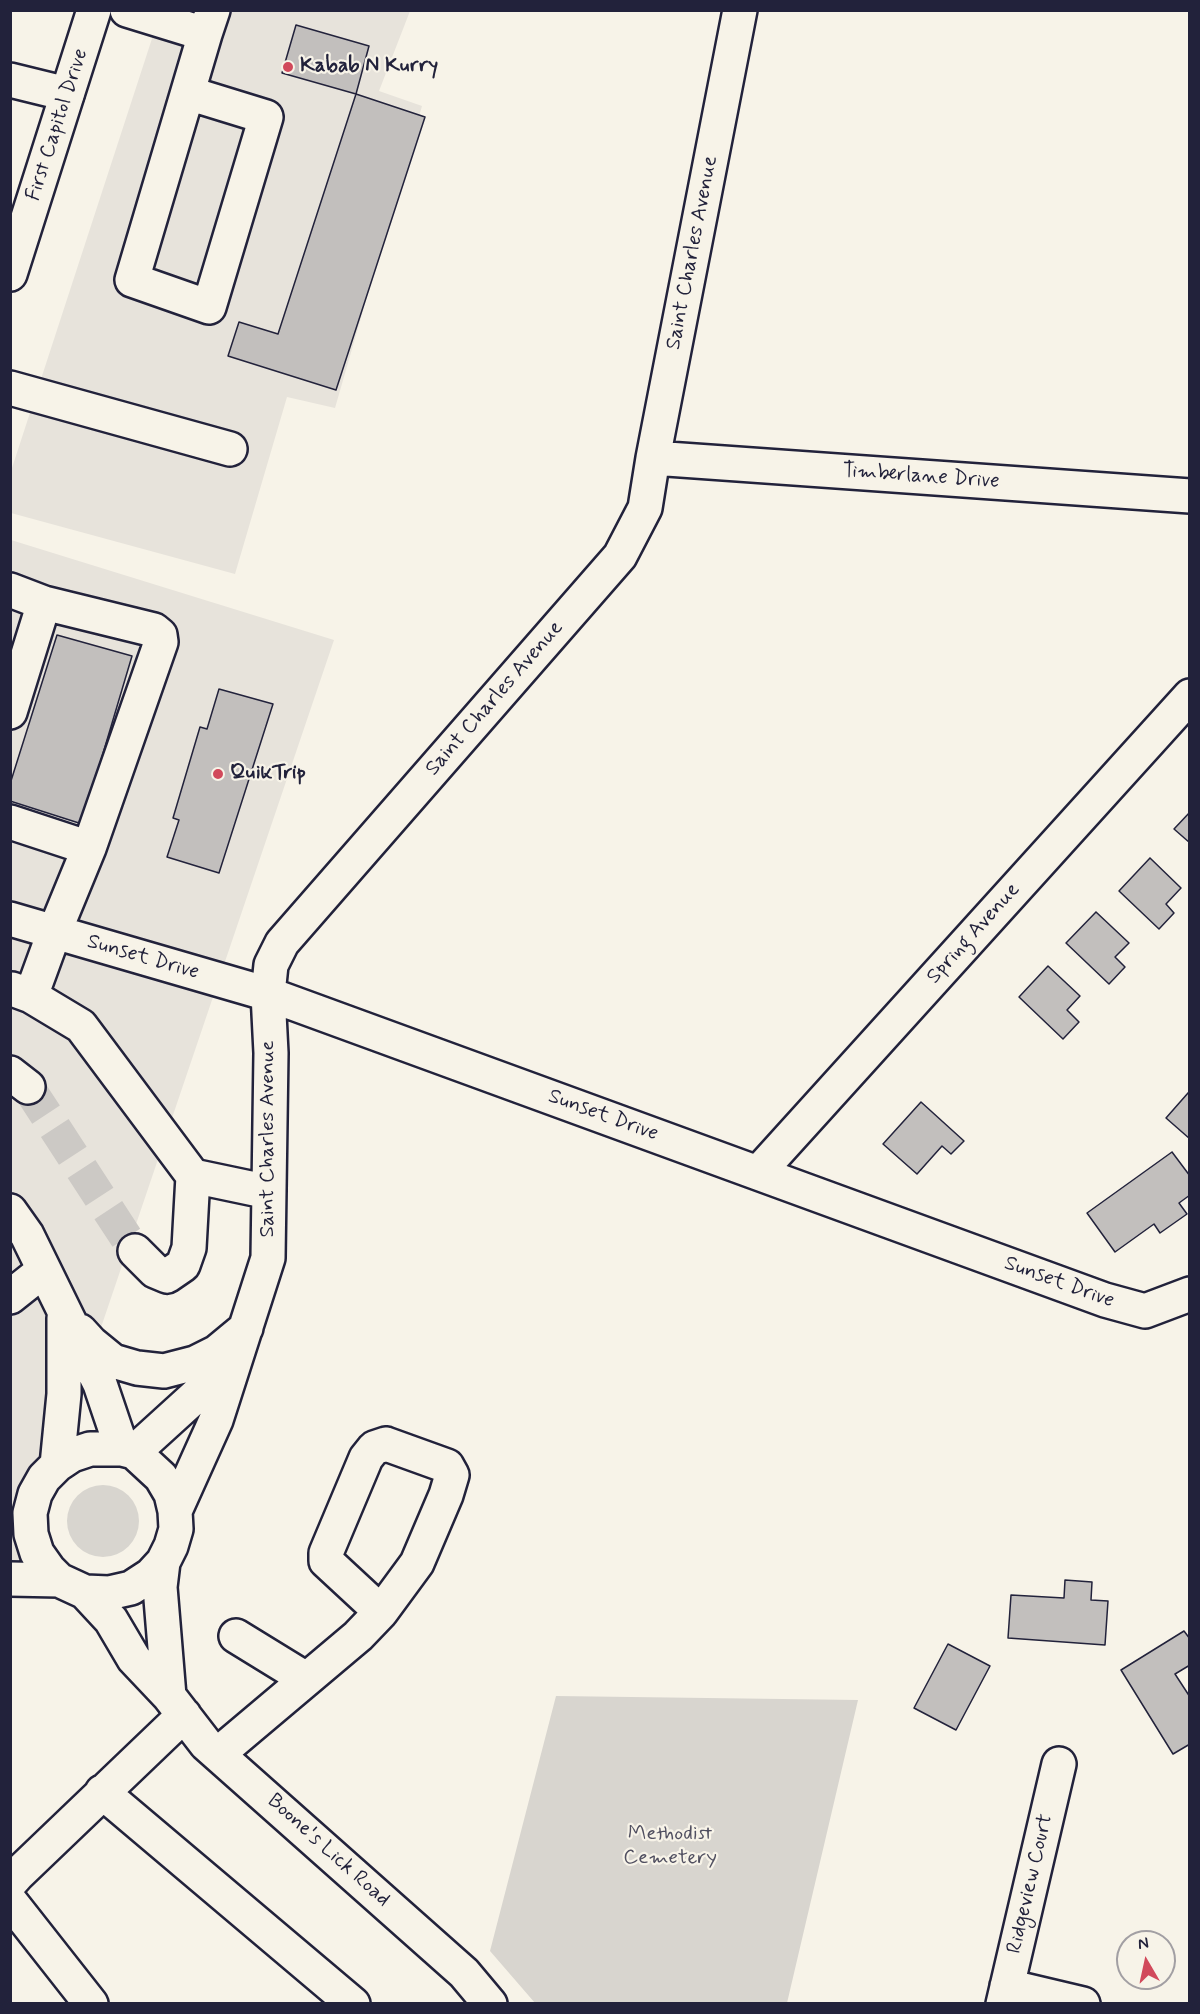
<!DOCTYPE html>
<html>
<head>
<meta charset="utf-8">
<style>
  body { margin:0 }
  #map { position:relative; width:1200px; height:2014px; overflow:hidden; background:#f7f3e8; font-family:Mynerve,sans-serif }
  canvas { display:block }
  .frame { position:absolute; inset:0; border:12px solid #22223b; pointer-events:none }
  .north { position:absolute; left:1116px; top:1930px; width:60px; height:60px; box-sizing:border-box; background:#f7f3e8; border:2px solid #a29fa3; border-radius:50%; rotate:351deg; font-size:16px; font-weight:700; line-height:24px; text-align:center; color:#22223b }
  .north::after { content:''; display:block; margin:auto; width:21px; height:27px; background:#d1495b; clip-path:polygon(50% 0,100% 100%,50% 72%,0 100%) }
</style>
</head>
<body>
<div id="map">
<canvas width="1200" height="2014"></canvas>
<div class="frame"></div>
<div class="north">N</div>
</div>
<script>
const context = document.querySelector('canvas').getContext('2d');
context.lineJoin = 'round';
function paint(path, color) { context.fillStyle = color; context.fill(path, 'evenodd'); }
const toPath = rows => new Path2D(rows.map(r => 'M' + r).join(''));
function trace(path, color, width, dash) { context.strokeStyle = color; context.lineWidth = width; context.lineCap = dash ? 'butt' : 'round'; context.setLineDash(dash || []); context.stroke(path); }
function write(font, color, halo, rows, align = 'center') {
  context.font = font + ' Mynerve,sans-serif'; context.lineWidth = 4.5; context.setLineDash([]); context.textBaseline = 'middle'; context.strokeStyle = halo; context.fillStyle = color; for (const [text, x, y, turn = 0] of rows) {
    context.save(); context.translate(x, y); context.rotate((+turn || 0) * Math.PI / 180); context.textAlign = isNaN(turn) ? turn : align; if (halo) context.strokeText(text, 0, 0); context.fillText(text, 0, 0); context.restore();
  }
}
paint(toPath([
  [161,11,410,11,379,91,422,106,335,408,287,397,235,574,11,513,11,471],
  [11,540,334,640,11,1593]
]), '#e7e3db');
paint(toPath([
  '67 1521a36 36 0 1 1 72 0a36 36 0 1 1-72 0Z',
  [556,1696,858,1700,787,2003,535,2003,490,1951]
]), '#d8d5cf');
const building = toPath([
  [296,25,369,46,356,94,282,73,296,25],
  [356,94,425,117,336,390,228,356,239,322,278,334,356,94],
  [57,635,132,656,82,824,10,801,10,784,57,635],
  [219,689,273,704,219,873,167,857,179,820,173,818,200,727,207,729,219,689],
  [1190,812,1190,843,1174,829,1190,812],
  [1150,858,1181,888,1166,904,1174,913,1159,929,1119,891,1150,858],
  [1096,912,1129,943,1115,957,1125,967,1109,984,1066,943,1096,912],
  [1048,966,1080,996,1067,1010,1079,1022,1063,1039,1019,997,1048,966],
  [1188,1093,1190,1095,1190,1139,1166,1118,1188,1093],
  [921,1102,964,1141,951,1154,942,1146,917,1174,883,1144,921,1102],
  [1172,1152,1190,1176,1190,1195,1179,1203,1187,1214,1160,1233,1154,1224,1115,1252,1087,1213,1172,1152],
  [1065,1580,1092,1582,1091,1600,1108,1601,1105,1645,1008,1638,1011,1595,1064,1598,1065,1580],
  [1184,1631,1190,1639,1190,1665,1175,1674,1190,1697,1190,1744,1173,1754,1121,1670,1184,1631],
  [948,1644,990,1666,956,1730,914,1708,948,1644]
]);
paint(building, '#c2bfbd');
trace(building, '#22223b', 1.5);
trace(toPath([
  [28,1087,135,1251]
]), '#ccc9c5', 33, [33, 16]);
const minor = toPath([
  [127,10,205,34,213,10],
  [10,80,67,94],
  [188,93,266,117,209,307,132,280,205,34],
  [10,388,230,449],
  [653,458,1190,496],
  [10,590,44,603,154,630,160,635,161,642,89,848,54,933,31,996],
  [10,712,44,603],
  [10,822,89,848],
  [10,919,268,994,1105,1300,1145,1311,1190,1294],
  [12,989,31,996,81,1026,193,1176,189,1248,183,1265,167,1276,155,1271,135,1251],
  [10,1073,28,1087],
  [758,1173,1190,696],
  [193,1176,269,1192],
  [10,1211,27,1235,100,1384,122,1449],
  [10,1297,44,1270],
  [80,1331,91,1343,113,1361,137,1368,164,1371,195,1363,217,1352,246,1328],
  [386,1444,447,1466,452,1475,446,1495,417,1563,381,1612,326,1561,326,1553,366,1458,374,1448,386,1444],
  [134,1452,233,1362],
  [57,1465,64,1394,64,1318],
  [175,1511,216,1420,268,1258,271,1053,268,994,271,965,282,943,620,556,645,508,653,458,740,10],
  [163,1562,160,1587,169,1696],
  [10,1579,59,1580,85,1592,111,1620,134,1659,169,1696,206,1744,464,1973,490,2004],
  [59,1580,49,1570,37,1553,31,1534,30,1513,35,1494,44,1478,57,1465,72,1455,90,1449,122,1449,134,1452,161,1477,171,1494,175,1511,176,1529,171,1546,163,1562,151,1575,131,1588,109,1593,85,1592],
  [236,1636,306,1679],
  [218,1754,358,1636,381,1612],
  [102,1792,353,2004],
  [10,1883,18,1874,184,1715],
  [10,1901,91,2004],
  [1007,1986,1083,2004],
  [1003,2004,1059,1764]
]);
const major = toPath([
  [10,274,94,10]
]);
trace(minor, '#22223b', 38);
trace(major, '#22223b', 38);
trace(minor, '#f7f3e8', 33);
trace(major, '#f7f3e8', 33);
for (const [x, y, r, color] of [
  [288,67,6,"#d1495b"],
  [218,774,6,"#d1495b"]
]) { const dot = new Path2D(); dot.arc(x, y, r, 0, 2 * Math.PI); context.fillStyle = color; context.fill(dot); trace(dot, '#f7f3e8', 2); }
write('bold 21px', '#22223b', '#f7f3e8', [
  ["Kabab N Kurry",300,67],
  ["QuikTrip",230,774]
], 'left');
write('21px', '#22223b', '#f7f3e8', [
  ["First Capitol Drive",58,125,-72],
  ["Saint Charles Avenue",693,253,-79],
  ["Timberlane Drive",921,477,4],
  ["Saint Charles Avenue",495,699,-49],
  ["Spring Avenue",974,934,-48],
  ["Sunset Drive",143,958,16],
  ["Sunset Drive",603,1116,20],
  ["Saint Charles Avenue",269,1139,-90],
  ["Sunset Drive",1059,1283,20],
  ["Boone's Lick Road",328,1851,42],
  ["Ridgeview Court",1031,1884,-77]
]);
write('21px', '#504f60', '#f7f3e8', [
  ["Methodist",670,1835],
  ["Cemetery",670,1859]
]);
</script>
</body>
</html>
